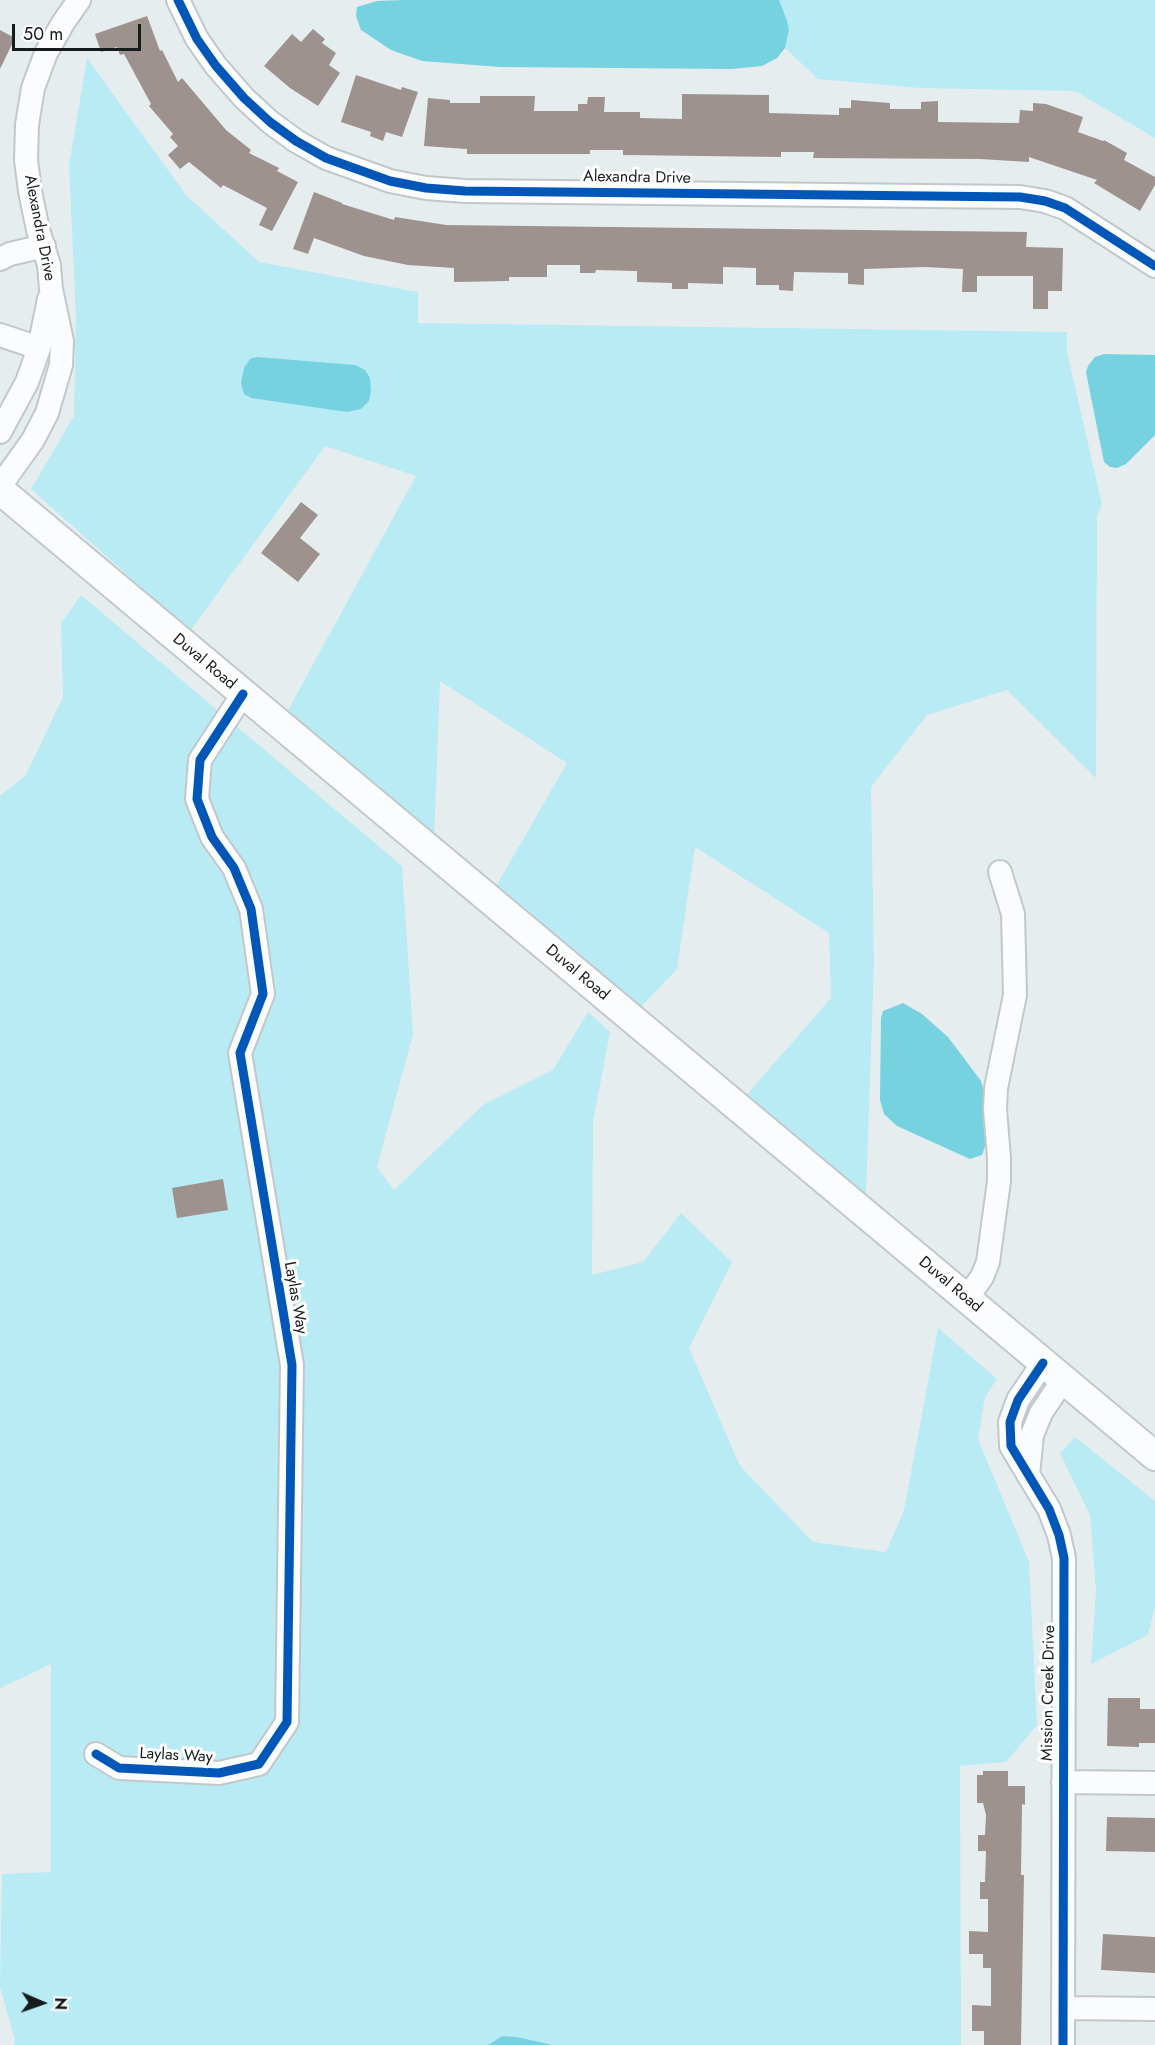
<!DOCTYPE html>
<html>
<head>
<meta charset="utf-8">
<style>
  body { margin:0 }
  #map { position:relative; width:1155px; height:2045px; overflow:hidden; background:#e6edef; font-family:Jost,sans-serif }
  canvas { display:block }
  .north { position:absolute; left:12px; top:1973px; width:60px; height:60px; -webkit-text-stroke:4px #fff; paint-order:stroke; rotate:92deg; font-size:16px; font-weight:700; line-height:24px; text-align:center; color:#161b1c }
  .north::after { content:''; display:block; margin:auto; width:21px; height:27px; background:#161b1c; clip-path:polygon(50% 0,100% 100%,50% 72%,0 100%) }
  .scale { position:absolute; left:12px; top:24px; width:129px; height:27px; box-sizing:border-box; border:3px solid #161b1c; border-top:0; padding-left:8px; font-size:18px; line-height:21px; white-space:nowrap; color:#161b1c; -webkit-text-stroke:4px #fff; paint-order:stroke }
</style>
</head>
<body>
<div id="map">
<canvas width="1155" height="2045"></canvas>
<div class="north">N</div>
<div class="scale">50 m</div>
</div>
<script>
const context = document.querySelector('canvas').getContext('2d');
context.lineJoin = 'round';
function paint(path, color) { context.fillStyle = color; context.fill(path, 'evenodd'); }
const toPath = rows => new Path2D(rows.map(r => 'M' + r).join(''));
function trace(path, color, width, dash) { context.strokeStyle = color; context.lineWidth = width; context.lineCap = dash ? 'butt' : 'round'; context.setLineDash(dash || []); context.stroke(path); }
function write(font, color, halo, rows, align = 'center') {
  context.font = font + ' Jost,sans-serif'; context.lineWidth = 6; context.setLineDash([]); context.textBaseline = 'middle'; context.strokeStyle = halo; context.fillStyle = color; for (const [text, x, y, turn = 0] of rows) {
    context.save(); context.translate(x, y); context.rotate((+turn || 0) * Math.PI / 180); context.textAlign = isNaN(turn) ? turn : align; if (halo) context.strokeText(text, 0, 0); context.fillText(text, 0, 0); context.restore();
  }
}
paint(toPath([
  [779,0,1155,0,1155,138,1075,91,920,88,818,79,785,48,789,30],
  [87,58,186,195,259,262,418,292,418,323,1067,332,1067,352,1102,505,1097,515,1096,778,1007,690,927,715,871,787,874,964,866,1195,744,1098,831,998,829,933,695,847,677,969,641,1007,495,888,567,763,440,681,434,841,287,712,416,476,325,446,190,631,31,489,74,416,76,317,69,165],
  [81,595,402,866,413,1034,377,1167,394,1190,483,1105,553,1070,588,1012,610,1032,593,1122,592,1275,643,1262,681,1213,732,1262,689,1348,740,1466,813,1542,886,1552,904,1510,938,1328,997,1379,985,1397,978,1439,1029,1562,1037,1725,1006,1762,960,1766,961,2045,553,2045,517,2037,502,2036,488,2045,14,2045,15,2040,0,1987,2,1874,51,1872,51,1664,0,1688,0,796,26,775,63,697,61,623],
  [1075,1437,1155,1501,1155,1607,1148,1635,1091,1664,1096,1590,1090,1515,1060,1453]
]), '#b9ebf4');
paint(toPath([
  [404,0,779,0,787,21,789,30,785,48,777,58,762,66,732,69,500,67,422,61,391,50,361,30,356,16,357,7,377,1],
  [1104,354,1155,355,1155,435,1126,464,1117,468,1110,467,1104,462,1086,372,1088,366,1095,357],
  [257,357,355,365,365,370,370,378,371,391,369,401,361,409,347,412,251,398,244,394,241,383,244,368,250,359],
  [903,1003,922,1014,948,1037,981,1081,986,1099,988,1138,982,1155,970,1159,897,1126,884,1114,880,1100,881,1018,883,1011],
  [502,2036,517,2037,553,2045,488,2045]
]), '#77d2e0');
paint(toPath([
  [147,16,160,51,162,50,178,82,182,78,226,130,251,150,249,153,279,168,277,171,298,182,272,231,259,225,267,208,223,185,221,188,189,162,180,169,168,155,178,146,170,137,173,134,149,106,151,104,124,54,120,55,117,47,101,52,95,34],
  [313,29,325,39,322,43,336,53,329,65,340,73,318,106,290,88,264,66,292,34,301,42],
  [0,30,15,38,0,69],
  [356,75,401,90,402,87,418,92,402,137,386,132,383,141,370,136,371,132,341,122],
  [682,94,769,95,769,113,839,115,839,108,851,108,851,100,890,103,890,109,921,109,921,102,938,101,938,122,1019,123,1020,110,1033,111,1033,103,1046,104,1083,117,1078,132,1103,141,1104,140,1127,153,1124,160,1155,177,1155,185,1140,211,1094,183,1097,180,1029,157,1029,162,980,159,813,158,814,152,781,152,781,157,623,155,623,150,590,150,590,154,467,154,467,149,424,146,428,98,450,100,450,103,480,103,480,96,535,96,534,111,578,111,578,104,587,104,588,97,605,97,604,112,640,112,640,118,682,119],
  [314,192,342,203,342,204,394,220,395,217,446,225,1027,232,1026,247,1063,248,1062,291,1048,291,1048,309,1033,309,1033,276,977,276,977,292,962,292,963,269,925,267,864,269,864,285,848,284,848,273,794,272,793,291,779,290,779,285,756,285,756,268,723,267,723,284,688,283,688,289,672,289,672,283,637,282,637,271,596,270,595,273,580,273,580,265,547,265,547,277,509,277,509,281,454,282,454,268,408,265,364,256,314,238,308,254,293,249],
  [301,502,318,515,300,538,320,554,298,582,261,553],
  [223,1179,228,1210,177,1218,172,1188],
  [1108,1698,1140,1698,1140,1709,1155,1709,1155,1743,1139,1743,1139,1747,1107,1746],
  [983,1771,1008,1771,1008,1786,1025,1786,1025,1805,1022,1804,1021,1875,1024,1875,1021,2045,984,2045,984,2031,972,2031,972,2005,991,2006,991,1968,983,1968,983,1954,969,1954,969,1931,988,1932,988,1899,980,1899,980,1882,985,1882,986,1851,978,1851,978,1835,985,1835,986,1815,983,1803,977,1803,977,1775,983,1775],
  [1107,1817,1155,1818,1155,1852,1106,1851],
  [1103,1934,1155,1937,1155,1973,1101,1970]
]), '#9d928e');
const minor = toPath([
  [178,0,197,39,216,66,244,98,270,122,296,141,326,158,390,181,426,188,465,191,1020,197,1045,201,1065,208,1155,266],
  [0,259,10,254,44,246],
  [0,335,39,348],
  [0,432,27,382,39,348,49,299],
  [0,486,33,440,47,413,61,365,62,341,51,289,49,265,38,230,30,191,26,160,27,125,33,88,46,53,63,23,79,0],
  [966,1299,982,1277,988,1262,999,1181,999,1158,995,1109,996,1088,1015,995,1013,914,1000,872],
  [1043,1363,1018,1400,1010,1422,1011,1446,1049,1509,1059,1535,1064,1558,1063,2045],
  [1028,1475,1032,1435,1041,1413,1063,1380],
  [96,1754,119,1768,219,1773,259,1764,287,1722,292,1365,240,1053,263,994,251,909,234,868,212,837,197,799,200,760,243,694],
  [1063,1782,1155,1783],
  [1063,2008,1155,2009]
]);
const major = toPath([
  [0,490,1155,1456]
]);
trace(minor, '#c2c8c9', 26);
trace(major, '#c2c8c9', 32);
trace(minor, '#fbfcfd', 22);
trace(major, '#fbfcfd', 28);
trace(toPath([
  [178,0,197,39,216,66,244,98,270,122,296,141,326,158,390,181,426,188,465,191,1020,197,1045,201,1065,208,1155,266],
  [1043,1363,1018,1400,1010,1422,1011,1446,1049,1509,1059,1535,1064,1558,1063,2045],
  [96,1754,119,1768,219,1773,259,1764,287,1722,292,1365,240,1053,263,994,251,909,234,868,212,837,197,799,200,760,243,694]
]), '#0057b8', 9);
write('16px', '#161b1c', '#fff', [
  ["Alexandra Drive",637,178,1],
  ["Alexandra Drive",39,228,79],
  ["Duval Road",204,662,40],
  ["Duval Road",577,973,40],
  ["Duval Road",950,1285,40],
  ["Laylas Way",295,1298,80],
  ["Mission Creek Drive",1049,1693,-89],
  ["Laylas Way",176,1756,3]
]);
</script>
</body>
</html>
